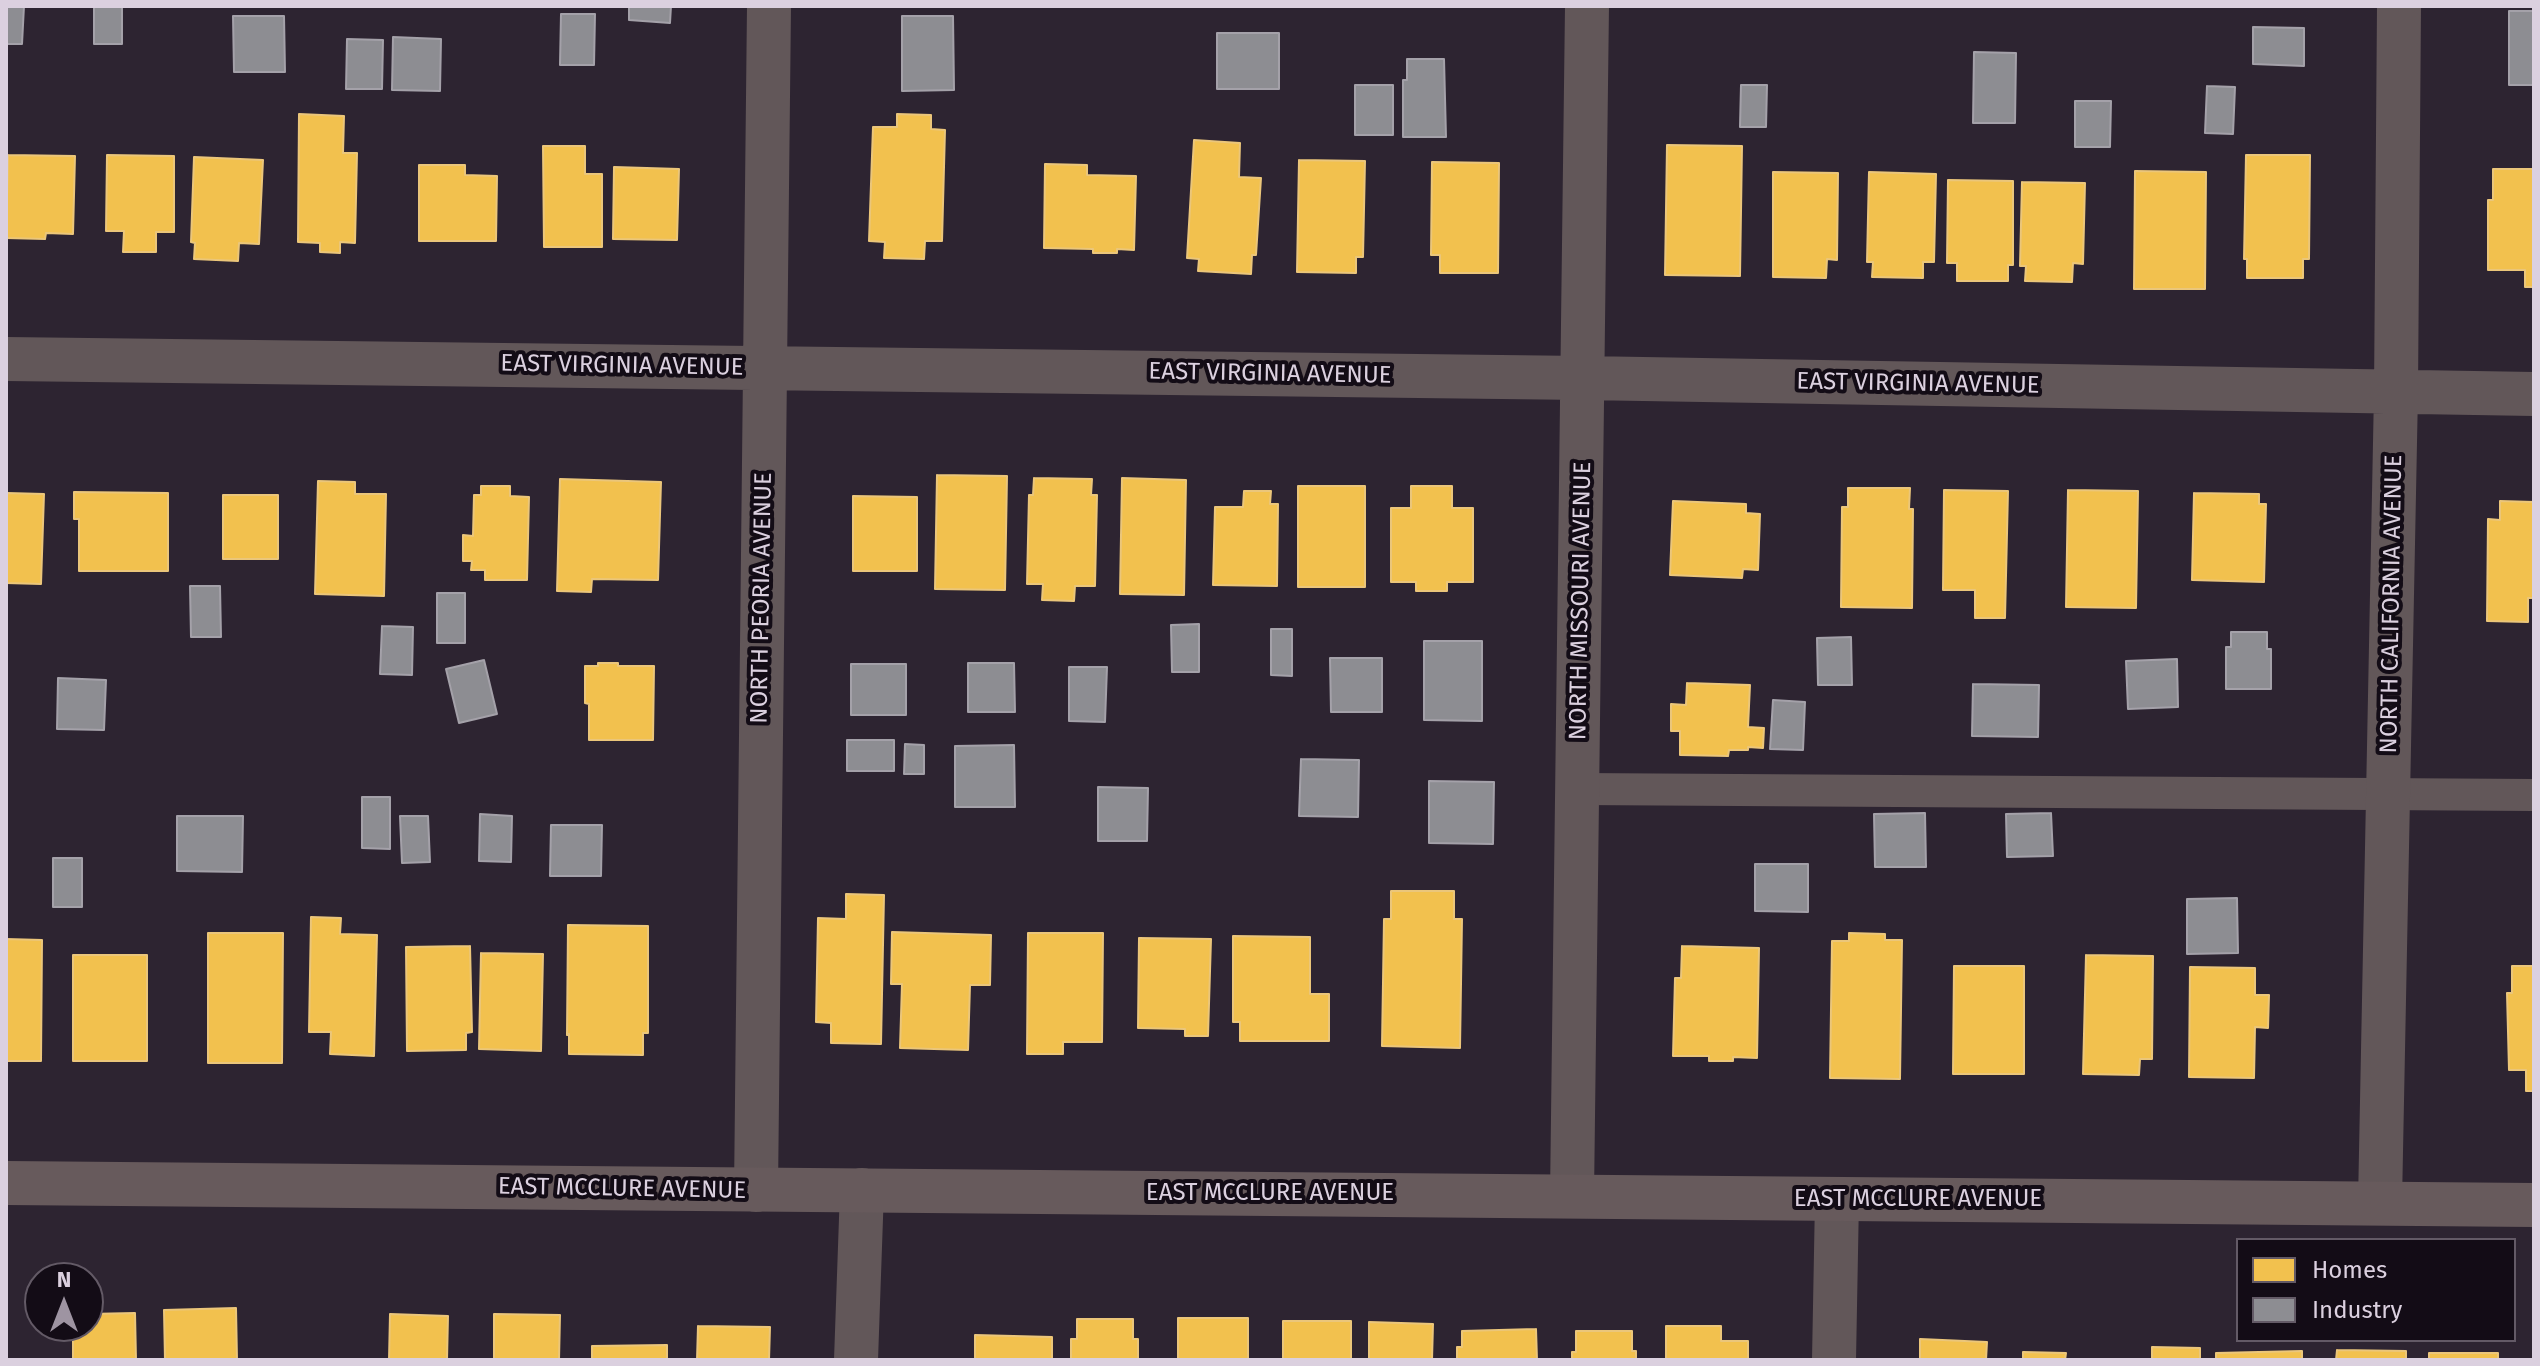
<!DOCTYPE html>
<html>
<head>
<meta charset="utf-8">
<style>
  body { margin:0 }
  #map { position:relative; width:2540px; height:1366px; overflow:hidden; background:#2d2431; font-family:"Fira Sans",sans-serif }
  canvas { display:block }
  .frame { position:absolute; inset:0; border:8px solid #dbd0df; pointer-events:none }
  .legend { position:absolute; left:2236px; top:1238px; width:280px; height:104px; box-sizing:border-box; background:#130c16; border:2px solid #635a66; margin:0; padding:10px 14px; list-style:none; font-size:24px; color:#dbd0df }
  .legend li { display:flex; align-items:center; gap:16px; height:40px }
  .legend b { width:40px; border:2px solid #635a66 }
  .north { position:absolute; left:24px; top:1262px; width:80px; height:80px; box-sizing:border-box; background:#130c16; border:2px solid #635a66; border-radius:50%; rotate:0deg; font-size:22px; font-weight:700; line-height:32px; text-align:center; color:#dbd0df }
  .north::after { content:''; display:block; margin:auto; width:28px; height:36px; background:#9e94a2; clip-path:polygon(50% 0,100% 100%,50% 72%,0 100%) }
</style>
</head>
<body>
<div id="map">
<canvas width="2540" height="1366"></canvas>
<div class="frame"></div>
<ul class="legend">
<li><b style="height:22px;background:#f2c14e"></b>Homes</li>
<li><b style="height:22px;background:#8d8d92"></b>Industry</li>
</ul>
<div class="north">N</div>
</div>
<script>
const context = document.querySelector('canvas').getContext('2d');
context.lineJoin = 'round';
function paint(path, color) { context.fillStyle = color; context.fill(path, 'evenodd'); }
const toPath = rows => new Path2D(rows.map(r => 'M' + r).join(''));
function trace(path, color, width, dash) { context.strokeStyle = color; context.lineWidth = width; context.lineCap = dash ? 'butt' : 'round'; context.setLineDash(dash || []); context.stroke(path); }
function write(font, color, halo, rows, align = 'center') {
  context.font = font + ' "Fira Sans",sans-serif'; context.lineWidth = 8; context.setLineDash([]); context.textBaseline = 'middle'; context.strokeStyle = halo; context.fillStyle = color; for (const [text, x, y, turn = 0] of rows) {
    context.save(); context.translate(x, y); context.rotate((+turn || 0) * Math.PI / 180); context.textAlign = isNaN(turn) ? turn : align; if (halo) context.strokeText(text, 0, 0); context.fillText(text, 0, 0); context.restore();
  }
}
const homes = toPath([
  [299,114,344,116,343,153,357,153,355,243,340,242,340,253,320,252,320,243,298,242,299,114],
  [897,114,931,115,931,129,945,130,942,241,925,241,924,259,884,258,885,242,869,241,873,127,897,127,897,114],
  [1194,140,1240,143,1239,177,1261,178,1256,255,1252,255,1251,274,1198,271,1199,259,1187,258,1194,140],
  [1667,145,1742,146,1740,276,1665,275,1667,145],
  [543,146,585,146,585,174,602,174,602,247,544,247,543,146],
  [8,155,75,156,73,234,46,233,45,239,6,238,8,155],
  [107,155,174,156,174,232,156,232,156,252,123,252,124,231,106,231,107,155],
  [2246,155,2310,155,2309,259,2303,259,2303,278,2247,278,2247,259,2244,259,2246,155],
  [194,157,263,160,259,244,239,243,238,261,194,259,195,243,191,242,194,157],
  [1299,160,1365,161,1363,257,1356,257,1356,273,1297,272,1299,160],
  [1432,162,1499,163,1498,273,1440,273,1440,255,1431,255,1432,162],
  [1045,164,1087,165,1087,175,1136,176,1134,250,1117,249,1117,253,1093,253,1093,249,1044,248,1045,164],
  [419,165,465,165,465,175,497,176,496,241,419,241,419,165],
  [614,167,679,169,677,240,613,239,614,167],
  [2493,169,2534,169,2534,287,2525,287,2525,270,2488,270,2488,200,2493,200,2493,169],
  [2135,171,2206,172,2205,289,2134,289,2135,171],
  [1773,172,1838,173,1837,260,1827,259,1826,278,1773,277,1773,172],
  [1869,172,1936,174,1934,262,1923,262,1923,278,1872,277,1873,262,1867,262,1869,172],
  [1948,180,2013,181,2013,265,2008,265,2008,281,1957,281,1957,263,1947,263,1948,180],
  [2022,182,2085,183,2083,264,2073,263,2072,282,2025,281,2026,266,2020,266,2022,182],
  [937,475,1007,476,1005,590,935,589,937,475],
  [1034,478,1092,479,1091,495,1097,495,1095,586,1075,586,1074,601,1042,600,1043,584,1027,584,1029,495,1033,495,1034,478],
  [1122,478,1186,480,1184,595,1120,594,1122,478],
  [560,479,661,482,658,580,592,579,591,592,557,591,560,479],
  [318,481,355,482,355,494,386,494,384,596,315,594,318,481],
  [481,486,510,486,510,496,529,497,527,580,485,580,485,570,471,570,472,561,463,561,463,535,473,536,474,495,481,495,481,486],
  [1298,486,1365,486,1365,587,1298,587,1298,486],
  [1411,486,1452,486,1452,508,1473,508,1473,582,1447,582,1447,591,1416,591,1416,582,1391,582,1391,508,1411,508,1411,486],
  [1848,488,1910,488,1909,509,1913,509,1912,608,1841,607,1842,507,1848,507,1848,488],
  [1944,490,2008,491,2005,618,1975,618,1975,590,1943,590,1944,490],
  [2068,490,2138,491,2136,608,2066,607,2068,490],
  [1244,491,1271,491,1270,504,1278,504,1277,586,1213,585,1215,507,1243,507,1244,491],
  [74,492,168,493,168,571,79,571,79,519,74,519,74,492],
  [7,493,44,494,41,584,6,583,7,493],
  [2194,493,2259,494,2259,504,2266,504,2264,582,2192,580,2194,493],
  [223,495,278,495,278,559,223,559,223,495],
  [853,496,917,497,917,571,853,571,853,496],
  [1673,501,1746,504,1746,513,1760,514,1758,570,1743,569,1742,578,1670,575,1673,501],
  [2500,501,2534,502,2534,598,2528,598,2528,622,2487,621,2488,519,2500,520,2500,501],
  [598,663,618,663,618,666,654,666,653,740,589,740,589,704,585,703,585,666,598,666,598,663],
  [1687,683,1750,685,1748,727,1764,728,1763,748,1748,747,1748,750,1729,750,1728,756,1680,755,1680,731,1671,731,1671,704,1686,705,1687,683],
  [1391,891,1454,891,1454,919,1462,919,1460,1048,1382,1046,1384,919,1391,919,1391,891],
  [846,894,884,895,881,1044,831,1043,831,1023,816,1022,818,918,846,919,846,894],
  [311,917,341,918,340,934,377,935,374,1056,330,1054,331,1032,309,1032,311,917],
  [568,925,648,926,648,1033,643,1033,643,1055,569,1054,569,1034,567,1035,568,925],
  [892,932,991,935,990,985,970,985,968,1050,900,1048,902,984,891,984,892,932],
  [208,933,283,933,282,1063,208,1063,208,933],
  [1028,933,1103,933,1102,1042,1063,1042,1063,1054,1027,1054,1028,933],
  [1849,933,1885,934,1885,940,1902,940,1900,1079,1830,1078,1832,941,1849,941,1849,933],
  [1233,936,1310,937,1310,994,1329,994,1329,1041,1240,1041,1240,1022,1233,1022,1233,936],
  [1139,938,1211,939,1208,1036,1185,1036,1185,1029,1138,1028,1139,938],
  [6,939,42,940,41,1061,6,1061,6,939],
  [470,946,472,1032,466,1033,466,1050,407,1051,406,947,470,946],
  [1682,946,1759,948,1757,1058,1733,1057,1733,1061,1709,1061,1709,1056,1673,1056,1675,978,1681,978,1682,946],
  [481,953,543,954,541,1051,479,1049,481,953],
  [73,955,147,955,147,1061,73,1061,73,955],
  [2086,955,2153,956,2152,1059,2140,1059,2139,1075,2083,1074,2086,955],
  [1954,966,2024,966,2024,1074,1953,1074,1954,966],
  [2512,966,2534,966,2534,1091,2526,1091,2526,1070,2509,1070,2507,993,2512,993,2512,966],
  [2190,967,2255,968,2255,995,2269,995,2268,1028,2255,1027,2254,1078,2189,1077,2190,967],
  [236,1308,237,1360,165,1360,164,1310,236,1308],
  [135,1313,136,1360,73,1360,73,1330,76,1326,88,1326,88,1314,135,1313],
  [390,1314,448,1316,447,1360,389,1360,390,1314],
  [494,1314,560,1315,559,1360,494,1360,494,1314],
  [1178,1318,1248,1318,1248,1360,1178,1360,1178,1318],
  [1077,1319,1133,1319,1133,1339,1138,1339,1138,1360,1071,1360,1071,1339,1077,1339,1077,1319],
  [1283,1321,1351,1321,1351,1360,1283,1360,1283,1321],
  [1369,1322,1433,1324,1432,1360,1369,1360,1369,1322],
  [698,1326,770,1327,769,1360,697,1360,698,1326],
  [1666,1326,1721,1326,1721,1341,1748,1341,1748,1360,1666,1360,1666,1326],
  [1536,1329,1537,1360,1457,1360,1457,1347,1462,1347,1462,1331,1536,1329],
  [1576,1331,1632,1331,1632,1351,1636,1351,1636,1360,1572,1360,1572,1352,1576,1352,1576,1331],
  [975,1335,1052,1337,1052,1360,975,1360,975,1335],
  [1920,1339,1987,1342,1986,1360,1920,1360,1920,1339],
  [667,1345,667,1360,592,1360,592,1346,667,1345],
  [2152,1347,2200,1348,2200,1360,2152,1360,2152,1347],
  [2337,1350,2406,1351,2406,1360,2336,1360,2337,1350],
  [2302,1351,2302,1360,2216,1360,2216,1353,2302,1351],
  [2023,1352,2066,1353,2065,1360,2023,1360,2023,1352],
  [2429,1353,2498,1353,2498,1360,2429,1360,2429,1353]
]);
paint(homes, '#f2c14e');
trace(homes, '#ebc67a', 2);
const industry = toPath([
  [6,6,24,6,22,44,6,44,6,6],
  [94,6,122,6,122,44,94,44,94,6],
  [629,6,671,6,670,23,629,20,629,6],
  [2509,11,2534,11,2534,85,2509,85,2509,11],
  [561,14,595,14,594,65,560,65,561,14],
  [233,16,284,16,285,72,234,72,233,16],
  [902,16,953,16,954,90,902,91,902,16],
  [2253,27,2304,28,2304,66,2253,64,2253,27],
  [1217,33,1279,33,1279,89,1217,89,1217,33],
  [393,37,441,39,440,91,392,90,393,37],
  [347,39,383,40,382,89,346,89,347,39],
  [1974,52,2016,53,2015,123,1973,123,1974,52],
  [1407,59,1444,59,1446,137,1403,137,1403,80,1407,80,1407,59],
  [1355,85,1393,85,1393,135,1355,135,1355,85],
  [1741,85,1767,85,1766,127,1740,127,1741,85],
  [2207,86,2235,87,2233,134,2205,133,2207,86],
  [2075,101,2111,101,2110,147,2075,147,2075,101],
  [190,586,220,586,221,637,191,637,190,586],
  [437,593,465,593,465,643,437,643,437,593],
  [1199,624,1199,672,1172,672,1171,625,1199,624],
  [382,626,413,627,412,675,380,674,382,626],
  [1271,629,1292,629,1292,676,1271,675,1271,629],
  [2231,632,2267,632,2267,649,2271,649,2271,689,2226,689,2226,647,2231,647,2231,632],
  [1851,637,1852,685,1818,685,1817,638,1851,637],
  [1424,641,1482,641,1482,721,1424,720,1424,641],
  [1330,658,1382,658,1382,712,1331,712,1330,658],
  [2177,659,2178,707,2128,709,2126,661,2177,659],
  [484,660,497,714,459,723,446,669,484,660],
  [968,663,1014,663,1015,712,968,712,968,663],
  [851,664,906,664,906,715,851,715,851,664],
  [1069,667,1107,667,1105,722,1069,721,1069,667],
  [58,678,106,680,104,730,57,729,58,678],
  [1973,684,2039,685,2038,737,1972,736,1973,684],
  [1773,700,1805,702,1803,750,1770,749,1773,700],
  [847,740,894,740,894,771,847,771,847,740],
  [905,744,924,745,924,774,904,774,905,744],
  [1014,745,1015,807,955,807,955,746,1014,745],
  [1301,759,1359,760,1358,817,1299,816,1301,759],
  [1429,781,1494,782,1493,844,1429,843,1429,781],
  [1098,787,1148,788,1147,841,1098,841,1098,787],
  [362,797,390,797,390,849,362,848,362,797],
  [1925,813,1926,867,1875,867,1874,814,1925,813],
  [2051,813,2053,856,2007,857,2006,814,2051,813],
  [480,814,512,816,511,862,479,861,480,814],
  [177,816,243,816,242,872,177,871,177,816],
  [400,816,428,816,430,862,402,863,400,816],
  [551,825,602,825,601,876,550,876,551,825],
  [53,858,82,858,82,907,53,907,53,858],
  [1755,864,1808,864,1808,912,1755,911,1755,864],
  [2237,898,2238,953,2187,954,2187,899,2237,898]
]);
paint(industry, '#8d8d92');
trace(industry, '#a4a1a9', 2);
trace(toPath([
  [1578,789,2534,795]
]), '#625759', 32);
trace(toPath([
  [6,359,1584,378,2534,394],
  [756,1190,769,6],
  [1572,1195,1587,6],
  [2380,1202,2396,392,2399,6],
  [856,1360,862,1190],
  [1834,1360,1837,1199]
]), '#625759', 44);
trace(toPath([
  [6,1183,2534,1205]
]), '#675a5c', 44);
write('24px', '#dbd0df', '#130c16', [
  ["EAST VIRGINIA AVENUE",622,366,1],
  ["EAST VIRGINIA AVENUE",1270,374,1],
  ["EAST VIRGINIA AVENUE",1918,384,1],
  ["NORTH PEORIA AVENUE",762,598,-89],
  ["NORTH MISSOURI AVENUE",1581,601,-89],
  ["NORTH CALIFORNIA AVENUE",2392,604,-89],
  ["EAST MCCLURE AVENUE",622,1189,1],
  ["EAST MCCLURE AVENUE",1270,1193],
  ["EAST MCCLURE AVENUE",1918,1199]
]);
</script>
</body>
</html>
